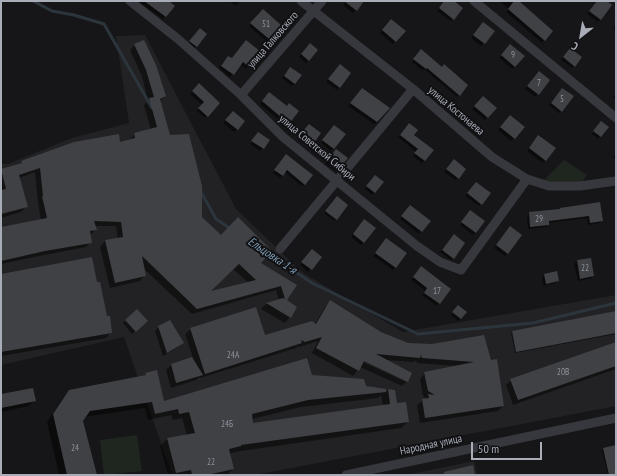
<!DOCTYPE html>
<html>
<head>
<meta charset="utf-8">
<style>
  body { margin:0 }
  #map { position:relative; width:617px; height:476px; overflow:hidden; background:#161618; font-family:"PT Sans Narrow",sans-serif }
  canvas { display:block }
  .frame { position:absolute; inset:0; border:2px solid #a8adb8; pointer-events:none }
  .north { position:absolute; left:561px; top:16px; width:40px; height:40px; -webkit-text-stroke:3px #111113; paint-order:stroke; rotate:211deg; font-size:11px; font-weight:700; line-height:16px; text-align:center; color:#a8adb8 }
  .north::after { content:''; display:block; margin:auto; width:14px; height:18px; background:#a8adb8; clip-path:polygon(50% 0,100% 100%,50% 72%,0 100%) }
  .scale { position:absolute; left:471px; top:442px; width:71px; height:18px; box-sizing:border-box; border:2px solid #a8adb8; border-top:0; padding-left:5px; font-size:12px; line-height:14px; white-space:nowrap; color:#a8adb8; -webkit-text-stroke:3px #111113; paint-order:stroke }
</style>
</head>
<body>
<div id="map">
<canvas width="617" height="476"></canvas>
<div class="frame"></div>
<div class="north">С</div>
<div class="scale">50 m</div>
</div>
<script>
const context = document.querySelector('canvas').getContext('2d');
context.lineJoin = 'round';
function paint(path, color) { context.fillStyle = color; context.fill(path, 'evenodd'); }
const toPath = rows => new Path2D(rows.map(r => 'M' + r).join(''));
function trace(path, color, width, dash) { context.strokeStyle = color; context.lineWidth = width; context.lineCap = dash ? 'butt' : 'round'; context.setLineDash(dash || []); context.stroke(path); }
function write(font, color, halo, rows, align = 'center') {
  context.font = font + ' "PT Sans Narrow",sans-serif'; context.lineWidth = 4; context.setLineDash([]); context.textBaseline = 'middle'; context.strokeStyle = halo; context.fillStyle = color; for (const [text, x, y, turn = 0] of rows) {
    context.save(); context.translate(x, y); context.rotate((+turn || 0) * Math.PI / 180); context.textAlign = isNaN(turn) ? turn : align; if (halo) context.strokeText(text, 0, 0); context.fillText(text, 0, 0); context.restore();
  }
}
paint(toPath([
  [145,35,236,209,303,273,403,332,616,295,616,406,255,475,172,475,124,337,1,365,1,164,8,164,72,138,129,123,116,36],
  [474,461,477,475,406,475]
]), '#222225');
paint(toPath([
  [564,160,587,175,582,182,564,184,543,181],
  [137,435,142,471,104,475,100,440]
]), '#1e261f');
paint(toPath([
  [136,1,167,1,173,6,163,19,143,5,142,6],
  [229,1,240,1,236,6],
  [346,1,363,1,353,13,343,5],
  [445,1,452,1,453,19,451,21,437,11],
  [499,1,517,1,544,40,542,43,506,12,509,9],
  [597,1,606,1,600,19,598,22,587,14],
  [260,12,280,25,266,41,249,26],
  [389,23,404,31,393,44,380,33],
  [616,24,616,31,613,29],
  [481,26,494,31,481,46,471,38],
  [197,32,196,46,194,48,188,44],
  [244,44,249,66,246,69,240,64,230,77,219,68,226,59,232,59],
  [135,45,165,96,160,101,169,136,201,218,221,236,260,263,296,285,285,300,290,317,285,323,261,309,266,304,279,300,276,290,192,314,143,268,145,275,140,281,110,288,100,247,105,241,118,239,116,226,94,226,95,230,90,235,91,242,86,247,39,256,1,264,1,228,41,220,38,202,35,172,19,178,26,207,21,212,1,218,1,170,18,165,22,162,120,143,130,140,135,134,151,130,144,105,148,101,142,76,130,50],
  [233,269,249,283,208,292],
  [307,47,317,50,306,63,299,57],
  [508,48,515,66,512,69,499,58],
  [568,51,574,66,572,68,561,60],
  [419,53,459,95,457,97,424,69,423,71,412,62],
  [337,68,350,73,337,90,326,82],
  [288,70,295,83,292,86,282,78],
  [536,75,549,80,535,97,525,89],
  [197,87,219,103,205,118,197,111,202,105,190,94],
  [560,91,562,111,559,113,549,105],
  [359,92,377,122,374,124,348,106],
  [616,93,616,100,613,97],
  [266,96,289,123,286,126,260,104],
  [480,100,495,108,485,120,472,109],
  [231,114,244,121,234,132,223,123],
  [508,118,524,127,511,141,498,130],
  [599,125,600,136,598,139,592,134],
  [407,126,413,135,432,150,422,163,413,156,416,152,398,137],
  [307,127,320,134,310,145,300,136],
  [332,129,344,135,331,151,321,143],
  [256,135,269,140,260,151,250,144],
  [536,139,554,148,543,163,527,151],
  [333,153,337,169,335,171,325,163],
  [616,154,616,160,613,157],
  [283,158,305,184,302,186,285,172,280,178,273,173],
  [451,163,458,178,455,180,444,172],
  [373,178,375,192,372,195,365,189],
  [474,185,481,204,479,206,465,196],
  [334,199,336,219,334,221,324,213],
  [599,203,602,220,600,223,588,225,587,218,548,223,548,225,546,227,528,229,527,216,529,213,559,210],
  [408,208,429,221,419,234,400,219],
  [468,214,476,232,473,235,460,225],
  [362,223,364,242,361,245,351,237],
  [508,230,507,253,505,256,494,248],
  [451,238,453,258,451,260,440,252],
  [384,241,405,253,393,270,373,256],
  [309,253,320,257,308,272,300,265],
  [590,259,593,276,591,278,578,281,574,264,577,261],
  [419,270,449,289,437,306,422,295,426,291,411,280],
  [556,272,558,281,555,283,543,286,542,277,544,275],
  [1,275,96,283,111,332,106,338,1,356],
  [330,302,380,333,407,344,432,345,484,337,503,406,498,411,420,423,417,405,426,398,423,396,420,379,425,373,458,366,417,363,416,360,414,362,386,360,411,373,406,382,406,380,360,358,359,360,406,382,402,386,360,367,353,376,312,353,318,341,299,347,298,346,296,348,200,378,199,377,196,380,171,388,166,370,172,364,193,358,185,334,191,329,264,336,315,324,325,307],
  [458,306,466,313,458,321,451,315],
  [137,310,146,321,132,334,123,323],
  [616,312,616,334,515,353,511,333,512,332],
  [159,327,182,343,178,347,163,356,155,331],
  [616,343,616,369,513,405,506,385,511,380],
  [146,374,163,402,311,376,365,387,385,390,385,393,388,390,394,391,396,404,408,422,401,428,234,452,229,454,233,469,227,475,168,475,160,446,167,439,187,435,182,418,173,420,171,415,148,420,145,408,84,417,82,421,96,475,59,475,47,422,63,398,70,391,143,377],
  [381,395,383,406,253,424,252,419,301,407,378,398],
  [1,395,34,400,29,406,1,412],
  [614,446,616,452,616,474,608,475,602,450]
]), '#0007');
trace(toPath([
  [33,1,52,11,74,15,104,24,152,108],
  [201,192,216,219,231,229],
  [266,252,312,283,418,334,533,323,616,303]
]), '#2c353c', 3);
paint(toPath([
  [144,1,169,1,175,6,166,17],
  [344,1,364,1,357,11],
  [444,1,454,1,463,8,454,20,439,8],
  [514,1,519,1,553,31,545,41,508,9],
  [597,1,607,1,612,5,601,20,589,11],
  [263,9,281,25,269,39,250,23],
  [391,19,406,31,396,42,382,30],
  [483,22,495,31,485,44,473,35],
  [200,28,207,34,197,47,189,41],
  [144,40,156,65,166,96,160,99,170,135,189,134,202,186,202,217,221,235,238,217,272,251,261,263,297,285,287,300,297,307,291,318,266,303,283,298,285,299,281,286,197,309,142,256,146,276,115,283,105,240,123,237,121,222,94,221,97,230,90,231,92,243,45,251,1,261,1,227,47,218,42,196,43,196,40,168,19,175,28,207,1,214,1,190,6,189,1,169,22,163,21,161,74,142,119,134,120,142,135,138,134,133,157,127,149,98,154,97,146,70,134,44],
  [239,264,256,280,211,291],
  [246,40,261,52,249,67,243,62,234,75,221,66,228,56,232,58],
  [310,43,318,50,309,61,301,54],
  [510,44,525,56,515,67,501,55],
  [570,48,582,57,575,67,563,57],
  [421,49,442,67,444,64,468,85,460,96,427,68,426,69,413,59],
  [340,64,351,73,340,88,328,79],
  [290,67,302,75,295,84,284,76],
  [539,71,550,80,539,95,527,86],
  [199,83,220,103,208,117,198,108,204,102,192,91],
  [362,88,390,108,377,122,350,103],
  [562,88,574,96,562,112,551,103],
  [269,92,287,106,289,103,299,111,289,124,262,101],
  [483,96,497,108,488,118,474,106],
  [233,111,245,121,238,130,225,120],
  [510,115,525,127,515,139,500,127],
  [601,121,609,127,601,137,593,131],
  [409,123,418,130,414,135,434,150,425,161,414,153,418,149,400,135],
  [309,124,321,133,314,143,301,133],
  [334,125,346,134,334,149,322,140],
  [258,132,270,140,264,149,251,141],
  [538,135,556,148,546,161,529,148],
  [336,149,348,158,338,170,327,160],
  [286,154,313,175,305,185,287,170,283,176,274,170],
  [454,159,466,169,459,179,446,169],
  [375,175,384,182,375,193,366,186],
  [476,182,491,193,482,205,467,193],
  [337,196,348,205,337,220,325,211],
  [600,202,603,221,590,223,589,216,549,221,549,225,530,227,529,212,560,209,560,208],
  [410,205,431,221,422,232,401,216],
  [470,210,485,221,476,233,461,222],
  [364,219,376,228,364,243,353,234],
  [510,226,522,235,508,254,496,245],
  [454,234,465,243,454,259,442,250],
  [386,238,407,253,396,268,375,253],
  [312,249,322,257,312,270,301,262],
  [92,257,97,282,100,282,107,316,110,316,112,333,1,352,1,274],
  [591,258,594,276,580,279,577,260],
  [421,266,451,289,440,304,424,293,427,288,413,277],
  [557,271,559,281,546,284,544,274],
  [330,300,381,332,408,343,432,344,484,335,491,360,497,359,504,406,425,418,422,399,429,398,428,394,435,395,428,391,424,372,474,362,422,358,421,355,420,358,376,354,412,373,408,382,364,361,359,371,316,348,322,337,305,342,301,340,302,343,205,374,190,328,256,307,265,335,312,321,316,324],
  [458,305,467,312,461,319,452,312],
  [137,309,148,321,136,332,125,320],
  [616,311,616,333,516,352,512,331],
  [170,320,184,343,167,353,158,326],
  [616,342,616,366,518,400,510,379],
  [192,357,203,375,176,383,171,364],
  [307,358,312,375,364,379,366,386,386,389,386,392,308,400,252,414,253,423,390,404,388,389,395,390,397,403,406,402,409,422,241,445,241,446,229,449,234,469,207,475,192,475,191,470,176,473,167,438,195,433,189,412,179,414,178,409,155,414,152,402,90,411,83,421,97,475,67,475,53,414,69,390,146,375,145,373,157,370,164,401],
  [33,388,36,401,1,408,1,394],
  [616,445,616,474,609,475,603,448],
  [473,465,475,475,444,475,444,472]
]), '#404145');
trace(toPath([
  [130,1,178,39,241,95,283,137,417,246,440,262,461,270,527,179],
  [301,1,413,89,492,157,527,179,549,186,580,186,616,181],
  [474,1,616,118],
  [241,95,322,1],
  [280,249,413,89],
  [346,475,616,418]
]), '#37383d', 9);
write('9px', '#8e929b', null, [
  ["51",266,24],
  ["9",513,55],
  ["7",539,83],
  ["5",562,99],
  ["29",539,219],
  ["22",585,268],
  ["17",437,291],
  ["24А",233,355],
  ["20В",563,372],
  ["24Б",227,424],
  ["24",75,448],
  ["22",211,462]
]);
write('11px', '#a8adb8', '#111113', [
  ["улица Галковского",273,40,-49],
  ["улица Костонаева",456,111,40],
  ["улица Советской Сибири",317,148,40],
  ["Народная улица",431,445,-12]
]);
write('italic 12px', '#7f9bb3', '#111113', [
  ["Ельцовка 1-я",272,256,34]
]);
</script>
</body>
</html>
